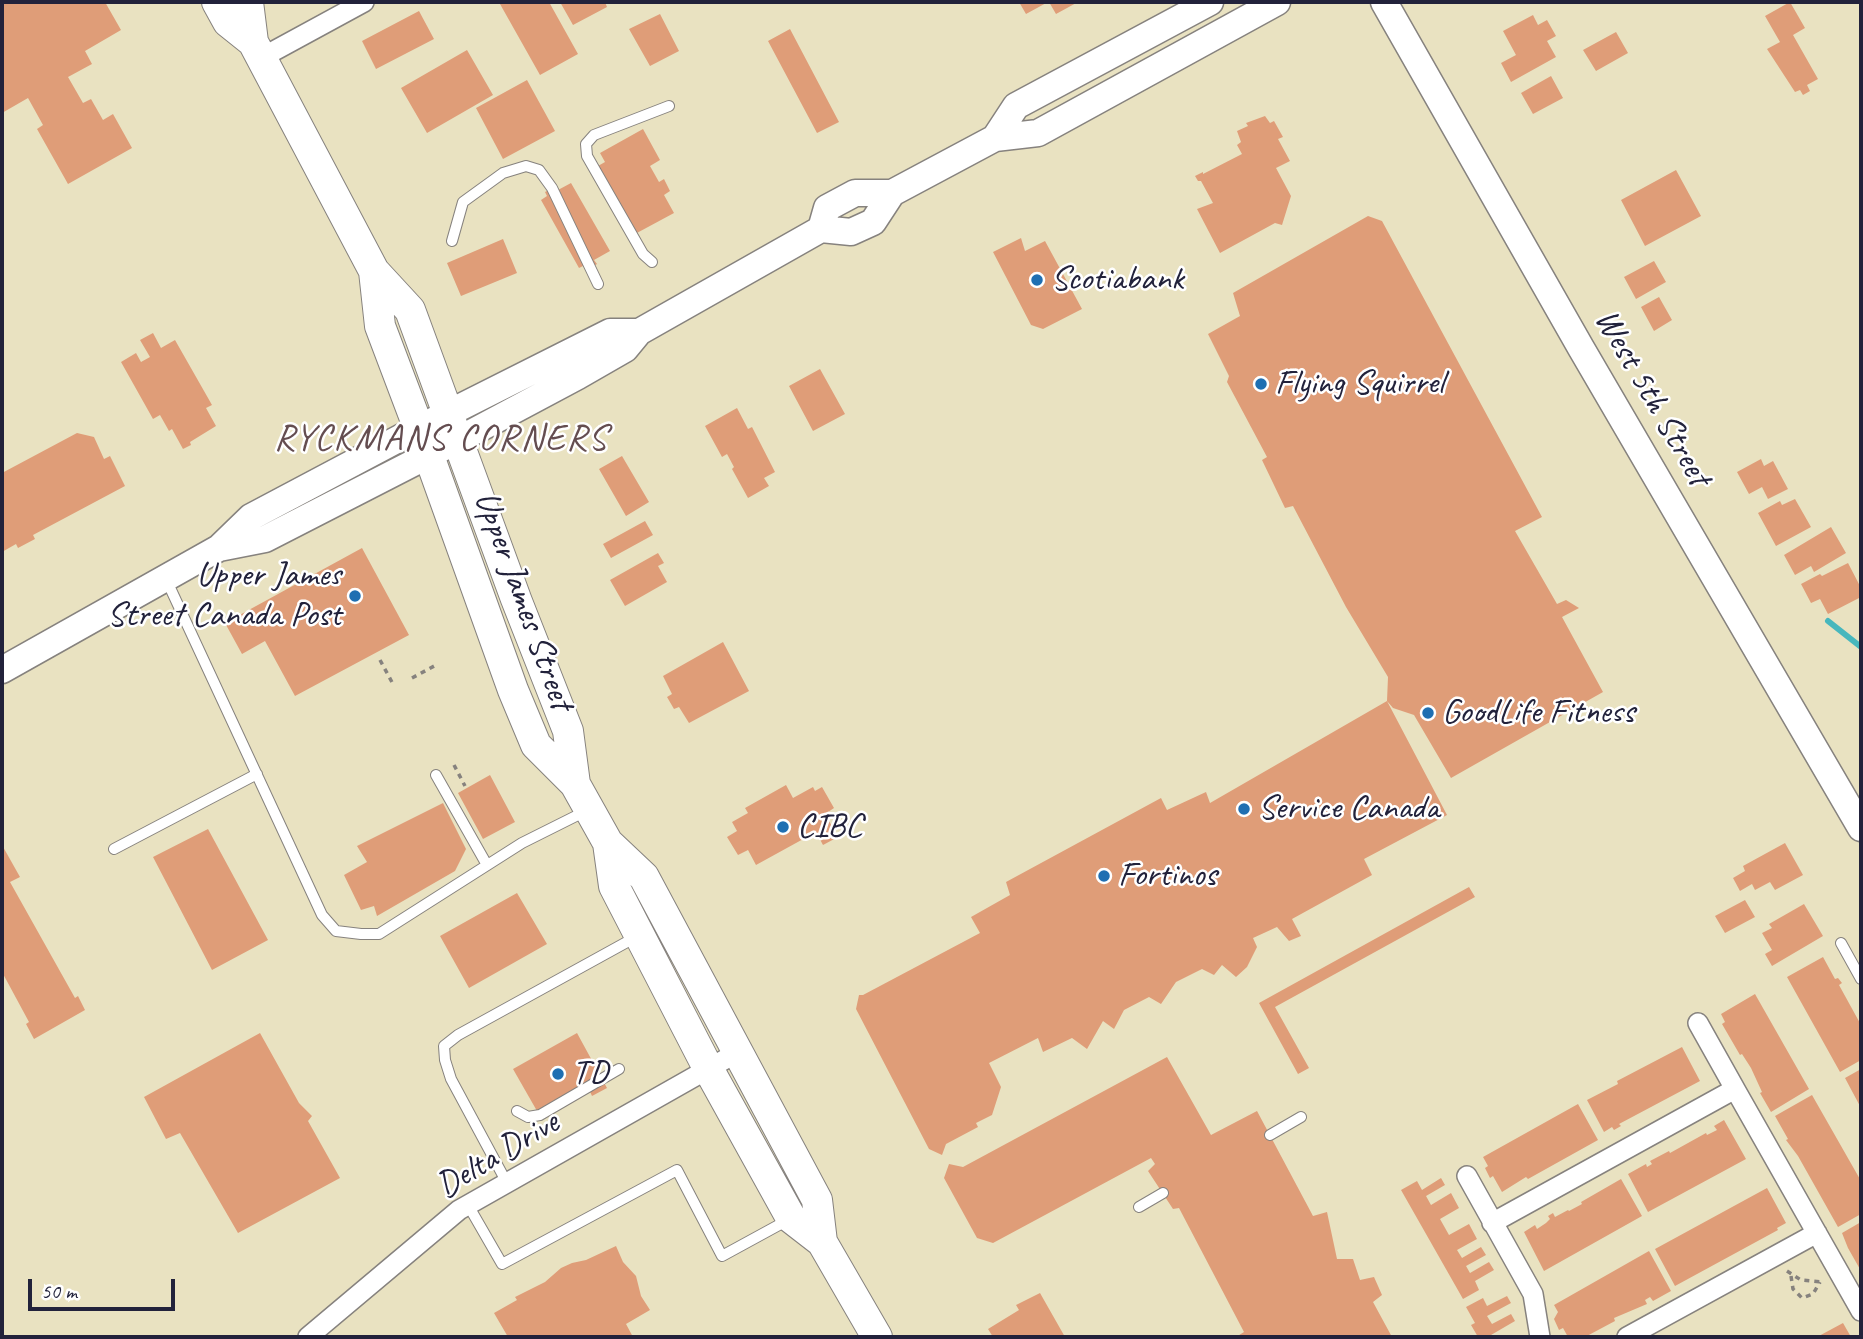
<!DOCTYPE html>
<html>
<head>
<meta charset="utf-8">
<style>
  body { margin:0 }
  #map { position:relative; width:1863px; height:1339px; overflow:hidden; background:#e9e2c1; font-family:Caveat,sans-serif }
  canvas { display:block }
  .frame { position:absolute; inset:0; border:4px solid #22223b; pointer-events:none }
  .scale { position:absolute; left:28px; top:1279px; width:147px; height:32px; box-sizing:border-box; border:4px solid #22223b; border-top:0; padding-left:9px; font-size:21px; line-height:24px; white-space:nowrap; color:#22223b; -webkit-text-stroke:5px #fff; paint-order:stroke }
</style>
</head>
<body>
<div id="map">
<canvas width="1863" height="1339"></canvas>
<div class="frame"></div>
<div class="scale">50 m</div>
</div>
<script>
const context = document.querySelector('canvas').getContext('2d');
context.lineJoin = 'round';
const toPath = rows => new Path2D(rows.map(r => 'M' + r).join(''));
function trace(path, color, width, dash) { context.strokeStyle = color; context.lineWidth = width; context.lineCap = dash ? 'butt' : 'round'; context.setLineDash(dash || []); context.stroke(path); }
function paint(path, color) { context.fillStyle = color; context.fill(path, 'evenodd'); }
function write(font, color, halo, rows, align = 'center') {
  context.font = font + ' Caveat,sans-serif'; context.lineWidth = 5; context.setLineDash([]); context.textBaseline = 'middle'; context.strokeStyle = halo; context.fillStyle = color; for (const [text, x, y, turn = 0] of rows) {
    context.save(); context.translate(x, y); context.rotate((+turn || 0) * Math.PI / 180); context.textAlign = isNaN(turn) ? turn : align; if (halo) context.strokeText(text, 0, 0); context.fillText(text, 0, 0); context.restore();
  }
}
trace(toPath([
  [1828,621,1861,647]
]), '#47b7bd', 6);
paint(toPath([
  [5,2,38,2,40,4,44,2,105,2,121,30,85,51,92,64,68,77,83,103,91,99,103,120,113,114,132,148,68,184,37,129,43,125,28,98,2,113,2,4],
  [504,2,549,2,578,54,540,75,500,4],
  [560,2,605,2,607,7,573,25],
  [1019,2,1048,2,1026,14],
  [1049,2,1078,2,1056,14],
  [1790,2,1805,28,1793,35,1818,79,1807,85,1810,91,1803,95,1800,90,1795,92,1767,49,1780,42,1765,16],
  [419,11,434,39,376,69,362,41],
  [660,14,679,51,650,66,629,29],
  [1533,15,1538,25,1547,20,1556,36,1547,41,1556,57,1511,82,1501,63,1516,55,1503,31],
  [790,29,839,122,817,133,768,41],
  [1616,32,1628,53,1596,71,1583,50],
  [467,50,493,95,427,133,401,88],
  [1551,76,1563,98,1533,114,1521,93],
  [527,80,555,131,503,159,476,108],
  [1265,116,1270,123,1274,121,1283,137,1278,139,1290,161,1276,168,1291,196,1282,225,1275,223,1220,253,1197,209,1213,203,1201,181,1198,181,1195,176,1203,172,1203,174,1242,154,1237,145,1241,142,1237,131,1248,126,1246,123],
  [643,129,660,160,650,166,659,182,664,179,670,191,664,195,674,213,635,234,598,166,605,162,600,153],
  [1676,170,1701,216,1645,246,1621,200],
  [571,183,610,251,594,260,597,264,586,271,583,266,579,268,541,200,547,196,545,192,556,186,558,190],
  [1368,216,1382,221,1542,517,1515,531,1557,604,1566,600,1579,608,1562,617,1603,692,1451,778,1414,715,1393,708,1387,701,1447,815,1364,859,1372,875,1292,919,1301,936,1289,941,1277,927,1253,938,1257,947,1247,967,1236,977,1222,965,1214,975,1202,969,1176,982,1161,1004,1149,997,1124,1010,1114,1029,1103,1021,1087,1049,1072,1038,1043,1052,1038,1038,989,1063,1001,1087,992,1115,976,1123,978,1127,946,1144,942,1155,929,1149,856,1009,859,995,863,995,980,933,971,917,1010,895,1006,882,1161,798,1167,810,1206,792,1210,803,1387,701,1388,677,1346,607,1293,506,1285,508,1262,460,1267,457,1227,382,1229,376,1208,334,1240,316,1233,293],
  [1021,238,1025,251,1045,241,1082,309,1043,329,1031,325,993,252],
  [503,239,517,273,461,296,447,263],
  [1654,261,1666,282,1636,299,1624,277],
  [1659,297,1672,320,1654,331,1641,307],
  [153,333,161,348,175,340,212,405,206,408,216,426,190,442,191,445,183,449,172,429,169,431,160,415,153,419,121,362,136,353,141,362,150,357,140,340],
  [820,369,845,414,813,431,789,386],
  [737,408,748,429,752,427,775,472,764,478,769,486,748,498,732,469,734,467,727,454,722,457,705,426],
  [77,433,94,437,104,459,110,456,125,486,33,535,35,539,18,548,16,544,2,552,2,473],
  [622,456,649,502,626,516,599,469],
  [1761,459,1764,466,1773,461,1788,489,1768,499,1762,487,1749,494,1737,472],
  [1795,499,1811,527,1776,546,1758,513,1780,501,1782,505],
  [645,521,653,535,611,558,603,544],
  [1831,527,1846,553,1814,572,1811,566,1795,575,1784,555],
  [362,548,409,635,295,696,265,641,242,654,225,623],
  [658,553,664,563,658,566,667,582,625,606,610,580],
  [1848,563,1861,588,1861,597,1828,614,1820,599,1811,603,1801,584,1820,574,1822,576],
  [723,642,749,691,689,723,679,707,674,709,667,697,672,694,663,676],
  [490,775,515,822,483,839,458,793],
  [786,785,793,798,813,787,815,791,822,787,834,808,825,814,838,837,823,845,816,832,756,865,748,850,738,855,727,837,737,831,732,822,748,813,745,808],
  [443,803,466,849,455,871,377,916,374,906,361,910,344,875,367,862,357,846],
  [208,829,268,940,212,970,153,857],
  [1785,843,1803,875,1775,890,1770,882,1755,890,1752,884,1740,891,1733,878,1745,871,1743,866],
  [2,845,20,877,10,882,75,998,78,996,85,1010,34,1039,26,1024,29,1022,2,972],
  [1469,887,1475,897,1275,1007,1309,1068,1298,1074,1259,1003],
  [517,893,547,944,469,988,440,936],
  [1745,900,1755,917,1725,933,1715,916],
  [1804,904,1823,936,1772,966,1765,954,1772,950,1762,933,1772,928,1769,924],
  [1823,957,1835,979,1838,978,1842,983,1839,985,1861,1025,1861,1060,1840,1072,1787,977],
  [1755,994,1809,1089,1771,1112,1760,1093,1762,1092,1751,1068,1742,1054,1740,1055,1722,1024,1725,1022,1721,1014],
  [260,1033,299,1103,312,1116,308,1121,340,1178,238,1233,180,1133,166,1139,144,1097],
  [577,1033,607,1088,592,1096,586,1083,537,1111,513,1069],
  [1682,1047,1700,1081,1619,1124,1621,1126,1614,1130,1612,1127,1604,1132,1587,1100,1618,1084,1617,1081],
  [1167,1057,1211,1135,1257,1111,1313,1216,1327,1212,1337,1259,1353,1259,1360,1280,1374,1277,1382,1295,1373,1302,1392,1337,1236,1337,1244,1332,1179,1208,1173,1209,1148,1171,1155,1164,1151,1158,993,1243,977,1238,944,1178,949,1164,963,1167],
  [1861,1069,1861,1108,1845,1078],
  [1812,1095,1861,1181,1861,1214,1838,1227,1798,1156,1786,1140,1788,1139,1775,1116],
  [1578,1104,1598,1140,1528,1179,1526,1177,1502,1192,1493,1176,1490,1178,1485,1168,1488,1166,1483,1157],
  [1724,1120,1746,1159,1648,1212,1628,1174,1646,1164,1647,1167,1652,1164,1650,1161,1669,1151,1670,1153,1706,1133,1707,1135,1717,1130,1714,1126],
  [1441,1178,1445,1185,1426,1196,1431,1205,1451,1193,1459,1208,1440,1219,1449,1235,1469,1224,1477,1239,1457,1250,1462,1258,1481,1247,1486,1255,1466,1266,1470,1273,1489,1262,1494,1270,1475,1281,1479,1290,1463,1299,1401,1190,1417,1181,1422,1190],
  [1621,1179,1642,1216,1544,1271,1524,1232,1535,1225,1537,1229,1546,1223,1550,1219,1548,1216,1553,1213,1555,1217,1568,1210,1569,1211,1582,1204,1581,1202],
  [1767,1188,1786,1223,1777,1228,1778,1230,1675,1286,1655,1249],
  [1861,1222,1861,1271,1848,1248,1842,1233],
  [616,1246,623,1262,636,1276,641,1296,650,1310,626,1324,633,1337,508,1337,494,1313,517,1300,515,1297,545,1282,561,1268,572,1263,586,1260],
  [1649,1251,1671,1291,1653,1301,1650,1297,1645,1300,1647,1304,1614,1318,1615,1321,1585,1337,1568,1337,1563,1328,1559,1330,1554,1319,1558,1312,1554,1305],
  [1040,1293,1065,1337,993,1337,988,1329,1019,1310,1016,1305],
  [1507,1296,1511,1303,1487,1316,1492,1324,1511,1314,1515,1321,1491,1335,1492,1337,1478,1337,1471,1325,1475,1323,1466,1307,1483,1298,1487,1306],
  [1843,1323,1851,1337,1817,1337]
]), '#df9d78');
const lane = toPath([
  [452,241,463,202,503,173,526,166,539,170,552,188,598,284],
  [652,262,643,254,587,156,586,144,594,135,669,106],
  [166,579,322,915,336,931,361,934,379,934,522,843,588,810],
  [436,775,487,865],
  [114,849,257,774],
  [1841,943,1861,979],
  [517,1111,528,1117,540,1115,619,1069],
  [1270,1135,1301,1117],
  [507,1183,451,1079,445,1060,444,1046,458,1035,636,937],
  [468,1205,502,1264,677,1170,722,1256,788,1220],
  [1139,1207,1163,1193]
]);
const street = toPath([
  [261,58,364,2],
  [1698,1023,1735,1089],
  [1467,1176,1533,1294,1540,1337],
  [1492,1223,1735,1089,1861,1311],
  [308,1337,459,1210,738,1052],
  [1627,1337,1817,1233]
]);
const secondary = toPath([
  [1384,2,1581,348,1861,828],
  [995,138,1016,106,1210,2],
  [821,229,827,208,855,193,892,193],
  [219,548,265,539,458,440,578,376,625,349,639,332,821,229,851,232,873,222,892,193,995,138,1038,133,1277,2],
  [2,670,219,548,251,517,419,428,610,332,639,332]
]);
const primary = toPath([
  [217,2,228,22,253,42,374,271,410,310,516,599,568,731,575,784],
  [248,2,253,42],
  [374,271,380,326,428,453,513,690,536,745,575,784,608,843,644,877,817,1200,822,1242,877,1337],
  [608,843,614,886,709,1070,791,1218,822,1242]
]);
trace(lane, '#86827e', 12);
trace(street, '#86827e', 22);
trace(secondary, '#86827e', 29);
trace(primary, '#86827e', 32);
trace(toPath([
  [380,660,393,684],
  [412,678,436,665],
  [454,765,465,786],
  [1787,1271,1801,1280,1822,1282],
  [1791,1276,1793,1289,1802,1298,1813,1294,1820,1282]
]), '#86827e', 3.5, [5, 5]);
trace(lane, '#fff', 10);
trace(street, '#fff', 19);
trace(secondary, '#fff', 26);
trace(primary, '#fff', 30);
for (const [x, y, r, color] of [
  [1037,280,7,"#1f6fb2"],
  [1261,384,7,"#1f6fb2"],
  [355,596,7,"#1f6fb2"],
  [1428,713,7,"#1f6fb2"],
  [1244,809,7,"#1f6fb2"],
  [783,827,7,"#1f6fb2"],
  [1104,876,7,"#1f6fb2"],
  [558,1074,7,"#1f6fb2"]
]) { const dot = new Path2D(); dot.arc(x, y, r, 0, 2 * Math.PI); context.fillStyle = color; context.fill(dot); trace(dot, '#fff', 2.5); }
write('35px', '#22223b', '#fff', [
  ["Scotiabank",1051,280],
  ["Flying Squirrel",1275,384],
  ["Upper James",341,576,"right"],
  ["Street Canada Post",341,616,"right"],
  ["GoodLife Fitness",1442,713],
  ["Service Canada",1258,809],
  ["CIBC",797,827],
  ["Fortinos",1118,876],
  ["TD",572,1074]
], 'left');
write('35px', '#22223b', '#fff', [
  ["West 5th Street",1652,398,60],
  ["Upper James Street",523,601,70],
  ["Delta Drive",498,1155,-31]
]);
context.letterSpacing = '2px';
write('37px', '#644d50', '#fff', [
  ["RYCKMANS CORNERS",441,439]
]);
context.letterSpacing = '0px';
</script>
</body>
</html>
